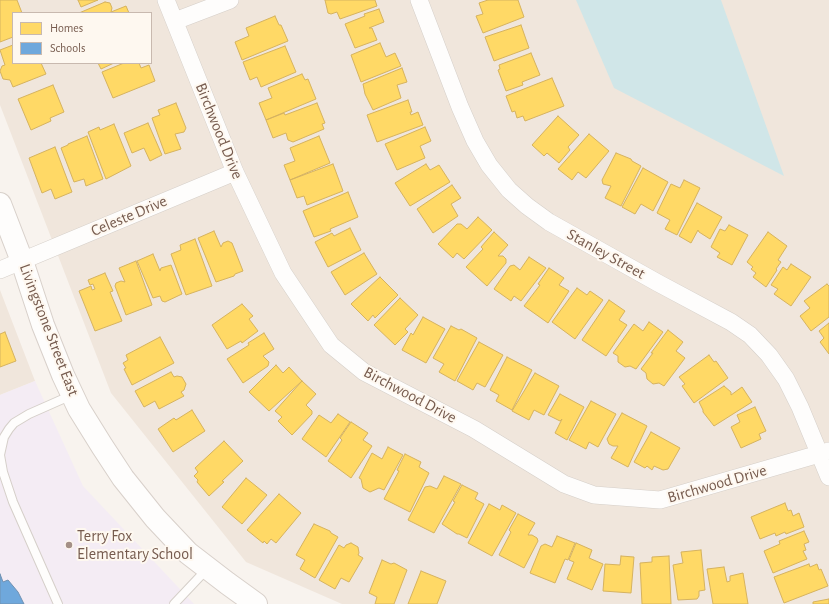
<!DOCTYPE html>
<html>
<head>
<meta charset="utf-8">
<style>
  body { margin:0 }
  #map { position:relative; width:829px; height:604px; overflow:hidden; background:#f8f3ee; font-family:"Alegreya Sans",sans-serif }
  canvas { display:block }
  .legend { position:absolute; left:12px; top:12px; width:140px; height:52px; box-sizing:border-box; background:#fef8f0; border:1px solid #c8b9af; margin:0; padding:5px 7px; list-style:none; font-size:12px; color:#765b4e }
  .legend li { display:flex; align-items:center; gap:8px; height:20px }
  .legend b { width:20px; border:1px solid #c8b9af }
</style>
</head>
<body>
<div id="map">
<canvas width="829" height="604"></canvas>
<ul class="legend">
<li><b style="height:11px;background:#ffd966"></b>Homes</li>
<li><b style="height:11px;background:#6fa8dc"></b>Schools</li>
</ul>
</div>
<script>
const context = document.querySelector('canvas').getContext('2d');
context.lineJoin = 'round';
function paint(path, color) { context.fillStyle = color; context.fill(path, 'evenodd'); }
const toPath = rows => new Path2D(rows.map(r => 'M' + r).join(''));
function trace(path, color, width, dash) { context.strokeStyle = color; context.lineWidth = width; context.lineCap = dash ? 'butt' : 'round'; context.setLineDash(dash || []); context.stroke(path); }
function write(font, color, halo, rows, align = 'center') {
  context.font = font + ' "Alegreya Sans",sans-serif'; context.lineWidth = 4; context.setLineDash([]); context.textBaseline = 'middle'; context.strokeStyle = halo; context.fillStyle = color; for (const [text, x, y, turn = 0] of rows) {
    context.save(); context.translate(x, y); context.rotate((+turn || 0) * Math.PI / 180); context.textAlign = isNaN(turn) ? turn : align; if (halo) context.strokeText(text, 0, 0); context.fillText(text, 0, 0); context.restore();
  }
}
paint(toPath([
  [0,0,829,0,829,604,342,604,246,562,111,393,0,105],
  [13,13,151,13,151,63,13,63],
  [0,290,35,381,0,395]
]), '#f0e6dc');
paint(toPath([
  [35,381,83,486,194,604,0,604,0,395]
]), '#f4ecf4');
paint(toPath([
  [576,0,721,0,784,176,614,88]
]), '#d0e6e8');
const homes = toPath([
  [0,0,17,0,22,13,13,13,13,37,0,42,0,0],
  [78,0,98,0,81,7,78,0],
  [325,0,375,0,377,6,340,19,337,12,331,14,328,13,325,0],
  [488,0,518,0,524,17,483,33,476,16,483,14,479,3,488,0],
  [105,2,110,3,112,8,111,12,126,6,129,13,79,13,105,2],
  [379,9,384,22,369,28,372,28,377,40,355,48,345,24,365,16,364,14,379,9],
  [275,16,279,25,281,25,288,41,242,60,235,42,249,36,246,28,275,16],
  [521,25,529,48,494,61,485,37,521,25],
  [380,43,386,57,395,53,401,66,361,82,351,55,380,43],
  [13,45,13,63,41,63,46,74,13,87,10,80,3,79,0,71,2,66,5,65,0,50,13,45],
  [285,46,296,72,261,87,257,77,250,80,243,62,285,46],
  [531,53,540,75,522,82,523,85,506,91,498,70,500,69,499,65,531,53],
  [98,63,114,63,101,69,98,63],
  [124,63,139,63,141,68,149,65,155,81,113,98,102,72,124,63],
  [402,68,407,82,397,85,401,98,373,110,365,94,363,84,402,68],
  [302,74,305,80,308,79,316,99,266,120,259,103,272,98,268,88,302,74],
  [552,78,564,106,525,121,523,116,517,118,515,111,512,112,506,96,552,78],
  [53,85,64,112,50,118,51,121,31,130,18,99,53,85],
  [408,100,412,112,410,112,411,115,418,112,423,125,377,142,367,115,408,100],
  [176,103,186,128,184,132,175,134,181,149,165,154,152,118,160,115,158,110,176,103],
  [317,103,325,123,322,124,324,129,293,142,288,140,286,133,273,138,266,120,284,113,285,115,317,103],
  [558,116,579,135,568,147,570,150,559,163,547,153,544,156,532,145,558,116],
  [148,123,162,155,150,161,144,148,132,153,124,133,148,123],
  [114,124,131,166,106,179,88,132,99,127,100,130,114,124],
  [425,127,431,141,420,146,425,158,397,170,385,144,425,127],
  [589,134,609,151,586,178,578,172,572,180,558,169,589,134],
  [87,136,103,179,86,186,84,179,74,182,61,148,68,145,68,144,87,136],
  [319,136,330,163,290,180,284,165,295,161,290,148,319,136],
  [55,147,72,192,55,199,51,189,42,193,29,158,55,147],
  [616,153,631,159,632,161,641,166,621,206,605,198,611,186,603,184,602,180,616,153],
  [333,164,343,191,307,205,304,196,297,198,290,180,333,164],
  [426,164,430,170,439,165,450,182,410,206,395,183,426,164],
  [643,168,668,182,653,211,641,204,635,214,622,207,643,168],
  [684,180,700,188,677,235,665,229,670,220,657,213,671,184,680,188,684,180],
  [452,185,461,198,451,204,458,216,433,233,417,209,452,185],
  [348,192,358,217,330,229,331,231,314,237,303,211,348,192],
  [697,203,722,217,710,239,699,232,698,230,691,243,679,236,697,203],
  [478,217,492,230,464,259,457,253,453,258,438,244,457,224,461,224,467,229,478,217],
  [729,225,748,235,732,265,717,257,720,253,711,247,720,229,725,231,729,225],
  [350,228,361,250,328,267,315,242,332,233,334,236,350,228],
  [214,231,221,247,223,243,228,241,232,243,243,271,235,274,234,276,216,282,198,238,214,231],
  [494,232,508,245,498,256,503,256,506,259,506,263,487,286,466,267,483,249,481,247,494,232],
  [768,232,787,246,778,260,781,262,776,269,777,270,766,287,753,277,756,273,751,269,753,267,747,262,768,232],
  [195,239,212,286,186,295,171,254,181,250,180,245,195,239],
  [364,253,377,274,345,295,331,272,364,253],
  [153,254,160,271,161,268,171,265,182,294,165,302,162,301,160,296,153,298,137,261,153,254],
  [529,257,546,268,521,301,514,296,511,301,494,289,510,266,514,265,520,270,529,257],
  [136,261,152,305,126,315,115,286,116,283,121,281,125,282,119,268,136,261],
  [791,264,811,277,791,306,774,294,778,289,771,285,783,267,787,270,791,264],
  [549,268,564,278,559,285,569,291,548,323,524,306,540,285,538,284,549,268],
  [105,273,113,291,110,292,122,321,95,331,79,291,91,286,92,290,95,289,93,284,90,285,88,280,105,273],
  [380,277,398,295,375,318,373,315,368,321,351,304,380,277],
  [827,284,829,286,829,317,811,331,800,316,810,308,804,301,827,284],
  [577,288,587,295,590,291,603,300,575,339,552,322,577,288],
  [400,298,418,315,405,329,408,332,395,345,374,325,400,298],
  [609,300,625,311,619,320,627,325,606,356,582,340,609,300],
  [242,304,253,316,249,319,258,331,242,343,241,341,227,349,212,325,242,304],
  [423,317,445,329,426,363,402,350,411,333,413,335,423,317],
  [649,322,663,332,636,369,630,366,625,367,618,362,618,356,613,353,634,324,643,331,649,322],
  [829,323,829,354,820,342,824,338,819,331,829,323],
  [451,326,459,330,461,329,477,338,455,381,439,372,444,364,433,358,451,326],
  [668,330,683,342,676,351,685,358,664,386,659,383,653,384,647,379,646,373,641,369,653,353,651,353,668,330],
  [5,332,16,361,0,367,0,334,5,332],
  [264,333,274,349,263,356,269,362,268,366,243,383,227,359,249,345,248,343,264,333],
  [160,337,174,363,132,385,124,369,126,368,123,363,128,360,126,355,160,337],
  [479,342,503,355,485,387,477,383,473,390,457,381,479,342],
  [709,355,714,362,716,361,728,378,694,403,682,386,685,384,679,377,709,355],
  [507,357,532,370,512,410,496,401,499,395,490,390,507,357],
  [276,365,283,373,289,367,302,381,269,411,249,392,276,365],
  [171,372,174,377,177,376,182,377,186,384,184,390,181,392,184,396,159,409,155,401,144,407,135,391,171,372],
  [535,373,559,386,544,415,534,410,529,420,512,411,535,373],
  [302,381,316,394,306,405,312,411,312,414,292,435,278,421,282,417,275,411,302,381],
  [724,386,731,392,731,395,742,387,752,402,714,426,703,412,703,410,699,402,724,386],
  [560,394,584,407,567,440,555,433,562,419,560,421,548,415,560,394],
  [591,401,616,414,598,447,589,442,586,449,569,440,591,401],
  [755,407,766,431,759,434,761,439,741,448,731,427,740,422,737,415,755,407],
  [192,410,205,431,173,452,158,429,174,418,176,420,192,410],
  [622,413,647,426,628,467,611,458,618,446,613,446,609,444,607,439,622,413],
  [338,414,350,422,326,457,302,439,319,415,331,423,338,414],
  [351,422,368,433,363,440,372,446,351,478,328,461,342,440,340,438,351,422],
  [651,432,680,448,668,469,663,470,654,466,652,470,647,466,645,468,634,462,651,432],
  [224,441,243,461,222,481,224,482,209,496,197,482,198,480,194,476,198,472,195,468,224,441],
  [388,447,403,455,384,490,379,488,370,492,363,488,361,479,359,478,372,453,382,459,388,447],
  [405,454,421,462,419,467,429,473,410,512,384,499,399,471,397,470,405,454],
  [444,476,461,484,434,533,408,520,425,487,430,486,437,489,444,476],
  [246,478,267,495,242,524,222,507,246,478],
  [462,485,478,493,475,499,484,504,467,538,459,534,457,534,442,524,455,502,453,501,462,485],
  [279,494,301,513,276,543,271,539,267,544,264,541,263,543,247,530,279,494],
  [785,503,788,511,791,510,793,516,799,513,804,527,786,534,785,532,776,536,775,533,760,539,751,517,785,503],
  [489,504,500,510,502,505,516,513,492,556,468,543,489,504],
  [518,514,535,523,528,535,532,535,537,538,538,541,524,568,499,555,511,532,509,530,518,514],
  [314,524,330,531,331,533,338,537,315,578,300,569,305,560,296,555,314,524],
  [804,531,809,542,804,544,806,550,803,551,807,559,773,573,764,551,780,544,779,541,804,531],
  [557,536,575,543,568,560,565,559,555,583,530,573,541,546,545,544,552,547,557,536],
  [351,543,358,547,359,553,358,555,363,558,349,582,341,578,335,589,319,580,339,545,344,548,346,545,351,543],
  [576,543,592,550,589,558,603,564,592,590,567,579,574,562,569,560,576,543],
  [701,550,705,590,699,591,699,596,697,599,678,600,673,565,683,563,681,552,701,550],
  [621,556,634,557,631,593,603,591,605,564,620,565,621,556],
  [669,556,671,604,642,604,640,563,652,562,652,557,669,556],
  [382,560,391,564,394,563,407,570,394,604,375,604,377,597,369,593,382,560],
  [809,564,810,567,817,564,819,570,821,569,828,586,784,603,774,577,809,564],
  [724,567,727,582,730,581,730,576,743,573,748,604,713,604,707,569,724,567],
  [421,571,446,581,437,604,408,604,421,571],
  [829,599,829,604,813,604,813,602,829,599]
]);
paint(homes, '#ffd966');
trace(homes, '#d6b35f', 1);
const schools = toPath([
  [0,574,3,582,8,580,18,592,24,604,0,604,0,574]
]);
paint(schools, '#6fa8dc');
trace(schools, '#7191b1', 1);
const lane = toPath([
  [58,604,13,502,3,472,0,455,4,437,9,429,14,423,29,414,72,395],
  [174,604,207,569]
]);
const street = toPath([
  [166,0,235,172,283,273,331,345,364,372,474,429,564,484,594,495,660,500,819,454,829,451],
  [419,0,460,107,475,141,489,165,509,190,527,206,549,222,658,283,731,322,750,335,769,355,786,379,800,407,829,477],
  [175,21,230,0],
  [0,270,235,172]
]);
const secondary = toPath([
  [0,204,22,261,43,325,63,375,79,409,102,446,123,478,155,518,188,553,227,583,256,604]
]);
trace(lane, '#d5cfc9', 10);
trace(street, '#d5cfc9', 18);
trace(secondary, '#d8d0ca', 24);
trace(lane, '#fefdfc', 8);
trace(street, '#fefdfc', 17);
trace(secondary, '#fefdfc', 22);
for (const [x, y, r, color] of [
  [69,545,4,"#a49086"]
]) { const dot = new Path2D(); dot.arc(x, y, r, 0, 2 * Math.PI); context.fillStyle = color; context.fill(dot); trace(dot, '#fef8f0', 1.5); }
write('16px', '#765b4e', '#fef8f0', [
  ["Birchwood Drive",219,131,68],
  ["Celeste Drive",129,216,-23],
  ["Stanley Street",606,254,29],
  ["Livingstone Street East",49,330,69],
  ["Birchwood Drive",410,395,28],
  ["Birchwood Drive",717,484,-16]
]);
write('16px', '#765b4e', '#fef8f0', [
  ["Terry Fox",77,536],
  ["Elementary School",77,554]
], 'left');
</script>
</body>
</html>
